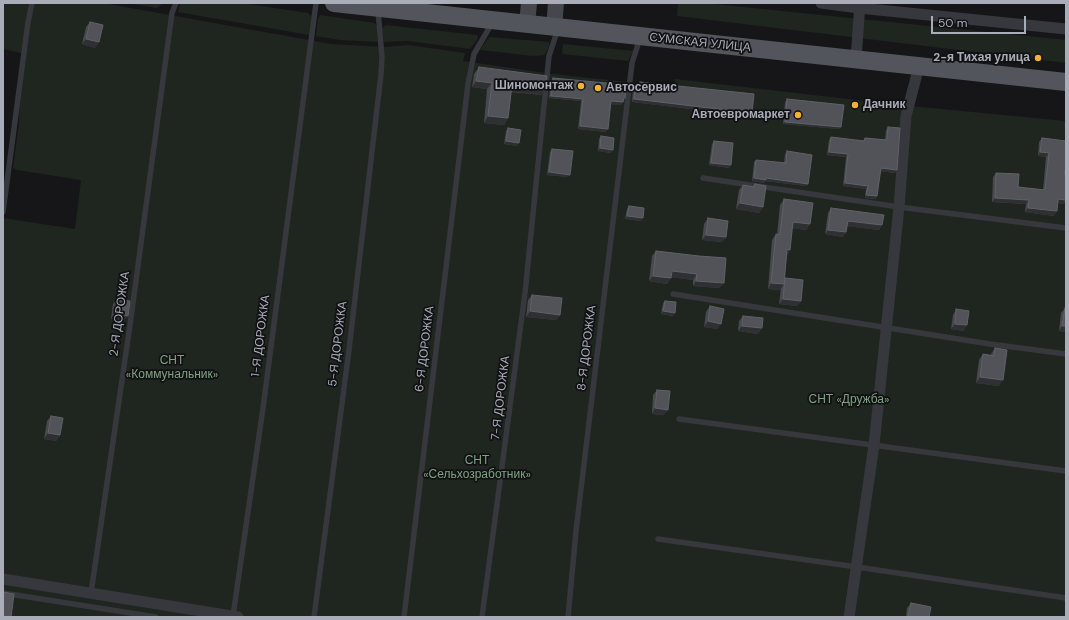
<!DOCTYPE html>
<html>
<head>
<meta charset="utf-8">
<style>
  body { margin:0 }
  #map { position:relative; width:1069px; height:620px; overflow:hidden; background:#161618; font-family:"DM Sans",sans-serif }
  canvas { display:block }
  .frame { position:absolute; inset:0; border:4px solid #a8adb8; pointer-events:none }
  .scale { position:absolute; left:931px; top:16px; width:95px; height:18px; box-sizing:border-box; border:2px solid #a8adb8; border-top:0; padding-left:5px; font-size:12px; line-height:14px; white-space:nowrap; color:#a8adb8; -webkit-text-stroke:3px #111113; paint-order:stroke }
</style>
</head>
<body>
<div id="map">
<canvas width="1069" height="620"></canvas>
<div class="frame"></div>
<div class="scale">50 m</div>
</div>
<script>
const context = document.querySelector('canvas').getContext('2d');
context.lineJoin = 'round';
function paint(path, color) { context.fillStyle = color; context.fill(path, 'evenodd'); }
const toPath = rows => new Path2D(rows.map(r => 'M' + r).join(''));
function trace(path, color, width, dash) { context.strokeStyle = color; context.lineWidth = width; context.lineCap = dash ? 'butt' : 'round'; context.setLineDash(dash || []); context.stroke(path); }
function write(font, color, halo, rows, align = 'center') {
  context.font = font + ' "DM Sans",sans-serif'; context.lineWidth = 3.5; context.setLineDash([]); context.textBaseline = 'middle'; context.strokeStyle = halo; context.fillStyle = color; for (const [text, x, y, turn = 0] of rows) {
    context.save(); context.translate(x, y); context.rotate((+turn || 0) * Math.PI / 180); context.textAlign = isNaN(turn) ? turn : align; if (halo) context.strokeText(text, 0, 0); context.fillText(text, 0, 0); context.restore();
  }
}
paint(toPath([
  [3,3,103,3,331,44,385,47,408,45,465,53,463,61,553,74,673,87,675,79,900,105,1066,121,1066,617,245,617,3,578,3,218,75,229,81,180,17,170,13,168,19,123,21,53,3,49],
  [128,3,164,3,157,8],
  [180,3,241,3,308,13,312,17,309,35,178,12],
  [678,3,704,3,1066,40,1066,63,677,16],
  [320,15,375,23,377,26,378,42,340,40,316,36,318,19],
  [386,25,477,35,478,39,470,49,408,41,384,42,382,28],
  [490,37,549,42,549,46,545,55,533,56,480,50,486,41],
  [563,44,633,51,628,61,562,54],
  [3,583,207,617,3,617]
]), '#1e261f');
trace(toPath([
  [703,178,899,207,1066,228],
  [3,212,28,22,32,3],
  [673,294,990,344,1066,354],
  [679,419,1066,471],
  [658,539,857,567,1066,598],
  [3,593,156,617],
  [91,593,130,325,172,13,176,3],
  [233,616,263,408,316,3],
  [314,617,349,350,381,74,382,57,378,10],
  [404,617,468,84,474,54,492,23],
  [482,617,525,293,549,56,558,29],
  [568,617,576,531,632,63,640,38]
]), '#37383d', 5.5);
trace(toPath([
  [821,3,859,8,1066,29],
  [856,59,860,3],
  [3,579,238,617],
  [849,617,874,445,899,207,906,116,919,66]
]), '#37383d', 11);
trace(toPath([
  [527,24,529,3],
  [554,27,556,3]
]), '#45474d', 16);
trace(toPath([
  [334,3,1066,82]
]), '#53555c', 18);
paint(toPath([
  [90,22,99,42,95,48,82,44,86,27],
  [479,67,545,89,541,95,511,92,508,118,504,125,484,123,487,89,472,87,474,74],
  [553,78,623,101,621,105,611,104,606,132,578,129,581,101,549,98,551,81],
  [640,82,750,116,632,102,633,89,635,86,638,86],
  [787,99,841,127,839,129,783,124,785,102],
  [888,127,895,173,880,171,877,196,875,199,865,198,866,189,843,186,846,157,827,155,829,140,831,137,863,141,865,138,885,140,886,130],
  [508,128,517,146,504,144,506,131],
  [601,136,611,153,598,151,599,139],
  [1042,138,1064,177,1066,177,1066,204,1057,203,1054,216,1025,212,1026,204,992,202,993,177,996,173,1018,187,1043,190,1046,157,1038,156,1039,142],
  [714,141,729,168,709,165,712,144],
  [552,149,568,177,547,175,550,152],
  [787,151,808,184,806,186,765,181,764,183,752,181,754,162,756,160,784,163,785,154],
  [755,184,763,207,759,213,736,209,739,190,743,185,753,186],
  [784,199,810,224,806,230,792,228,790,250,787,255,784,280,785,278,801,301,797,306,779,304,781,288,780,290,768,289,772,240,776,234,777,234,780,205],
  [629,206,641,221,625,219,627,209],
  [831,208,882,225,879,230,847,226,846,232,843,237,825,234,828,213],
  [708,218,726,237,722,242,702,240,704,224],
  [656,251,699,256,720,288,693,286,693,280,671,277,667,284,649,281,652,256],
  [532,295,560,315,556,320,526,317,528,300],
  [117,299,124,321,111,319,113,304],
  [665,301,673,316,661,314,663,303],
  [710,306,718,329,704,327,706,312],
  [1065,308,1066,332,1059,331,1061,313],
  [956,309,964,331,951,329,953,315],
  [743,316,762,328,758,334,738,331,739,321],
  [995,348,999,386,976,383,979,360,983,354,991,355,991,354],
  [657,390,664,415,652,414,653,395],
  [51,416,60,435,56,441,44,439,47,421],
  [911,603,929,617,906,617,907,608]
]), '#47494d');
paint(toPath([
  [86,39,99,42,95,48,82,44],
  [476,81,492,83,487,89,472,87],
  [512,85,545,89,541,95,508,91],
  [551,96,583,99,581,101,549,98],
  [634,99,752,113,750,116,632,102],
  [611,101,623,102,621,105,609,104],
  [488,116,508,118,504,125,484,123],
  [785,122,841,127,839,129,783,124],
  [580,126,608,129,606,132,578,129],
  [506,141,519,143,517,146,504,144],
  [600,148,613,150,611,153,598,151],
  [829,152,848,154,846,157,827,155],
  [1040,152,1049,153,1046,157,1038,156],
  [711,163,731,165,729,168,709,165],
  [881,168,897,170,895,173,879,171],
  [549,172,570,175,568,177,547,175],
  [754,178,766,178,808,184,806,186,765,181,764,183,752,181],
  [845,183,868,186,866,189,843,186],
  [866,195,877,196,875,199,865,198],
  [995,198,1029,200,1026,204,992,202],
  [1058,199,1066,200,1066,204,1055,203],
  [740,203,763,207,759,213,736,209],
  [1028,208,1057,211,1054,216,1025,212],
  [627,216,643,218,641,221,625,219],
  [848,221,882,225,879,230,845,226],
  [793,222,810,224,806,230,789,228],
  [828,230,846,232,843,237,825,234],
  [706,235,726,237,722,242,702,240],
  [787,249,790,250,786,255],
  [672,271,697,274,693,280,668,277],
  [653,276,671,278,667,284,649,281],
  [696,281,724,283,720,288,693,286],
  [771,283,784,284,780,290,768,289],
  [783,299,801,301,797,306,779,304],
  [530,311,560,315,556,320,526,317],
  [663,311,675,313,673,316,661,314],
  [115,313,128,316,124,321,111,319],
  [708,321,721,324,718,329,704,327],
  [955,324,967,325,964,331,951,329],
  [742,326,762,328,758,334,738,331],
  [1062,326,1066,326,1066,332,1059,331],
  [980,377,1003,380,999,386,976,383],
  [655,408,668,410,664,415,652,414],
  [48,433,60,435,56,441,44,439]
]), '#2f3033');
const building = toPath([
  [90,22,103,25,99,42,86,39,90,22],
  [479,67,547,76,545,89,512,85,508,118,488,116,492,83,476,81,479,67],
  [553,78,627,85,625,98,624,98,623,102,611,101,608,129,580,126,583,99,551,96,553,78],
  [640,82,754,94,752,113,634,99,635,86,640,86,640,82],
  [787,99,844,105,841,127,785,122,787,99],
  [888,127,900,128,897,170,881,168,877,196,866,195,868,186,845,183,848,154,829,152,831,137,864,141,865,138,887,140,888,127],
  [508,128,521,130,519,143,506,141,508,128],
  [601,136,614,138,613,150,600,148,601,136],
  [1042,138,1066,141,1066,165,1064,177,1066,177,1066,200,1058,199,1057,211,1028,208,1029,200,995,198,996,173,1019,174,1018,187,1045,190,1049,153,1040,152,1042,138],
  [714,141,733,143,731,165,711,163,714,141],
  [552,149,573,151,570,175,549,172,552,149],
  [787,151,812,155,808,184,766,178,766,180,754,178,756,160,786,163,787,151],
  [755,184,766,186,763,207,740,203,743,185,754,187,755,184],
  [784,199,813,203,810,224,793,222,790,250,787,249,784,284,771,283,776,234,780,235,784,199],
  [629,206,644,208,643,218,627,216,629,206],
  [831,208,884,215,882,225,848,221,846,232,828,230,831,208],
  [708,218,728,221,726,237,706,235,708,218],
  [656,251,699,256,726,258,724,283,696,281,697,274,672,271,671,278,653,276,656,251],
  [785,278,803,280,801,301,783,299,785,278],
  [532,295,562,298,560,315,530,311,532,295],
  [117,299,130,301,128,316,115,313,117,299],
  [665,301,676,302,675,313,663,311,665,301],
  [710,306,724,309,721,324,708,321,710,306],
  [1065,308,1066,308,1066,326,1062,326,1065,308],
  [956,309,969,311,967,325,955,324,956,309],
  [743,316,763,318,762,328,742,326,743,316],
  [995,348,1007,350,1003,380,980,377,983,354,994,356,995,348],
  [657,390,670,391,668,410,655,408,657,390],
  [51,416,63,418,60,435,48,433,51,416],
  [3,592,14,594,11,617,3,617,3,592],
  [911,603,931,607,929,617,908,617,911,603]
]);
paint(building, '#525359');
trace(building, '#5f6168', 1);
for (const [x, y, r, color] of [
  [1038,58,4,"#f2b134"],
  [581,86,4,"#f2b134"],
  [598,88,4,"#f2b134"],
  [855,105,4,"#f2b134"],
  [798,115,4,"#f2b134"]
]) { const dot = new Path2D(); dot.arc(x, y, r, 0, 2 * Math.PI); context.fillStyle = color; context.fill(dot); trace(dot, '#111113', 1.5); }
write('12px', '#a8adb8', '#111113', [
  ["СУМСКАЯ УЛИЦА",700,43,6],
  ["2-Я ДОРОЖКА",120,314,-82],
  ["1-Я ДОРОЖКА",261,336,-83],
  ["5-Я ДОРОЖКА",338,344,-83],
  ["8-Я ДОРОЖКА",587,348,-83],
  ["6-Я ДОРОЖКА",425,349,-83],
  ["7-Я ДОРОЖКА",501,398,-83]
]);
write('bold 12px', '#a8adb8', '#111113', [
  ["2-я Тихая улица",1030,58],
  ["Шиномонтаж",573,86],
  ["Автосервис",606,88,"left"],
  ["Дачник",863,105,"left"],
  ["Автоевромаркет",790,115]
], 'right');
write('12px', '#7fa381', '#111113', [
  ["СНТ",172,361],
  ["«Коммунальник»",172,375],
  ["СНТ «Дружба»",849,400],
  ["СНТ",477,461],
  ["«Сельхозработник»",477,475]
]);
</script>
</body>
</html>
